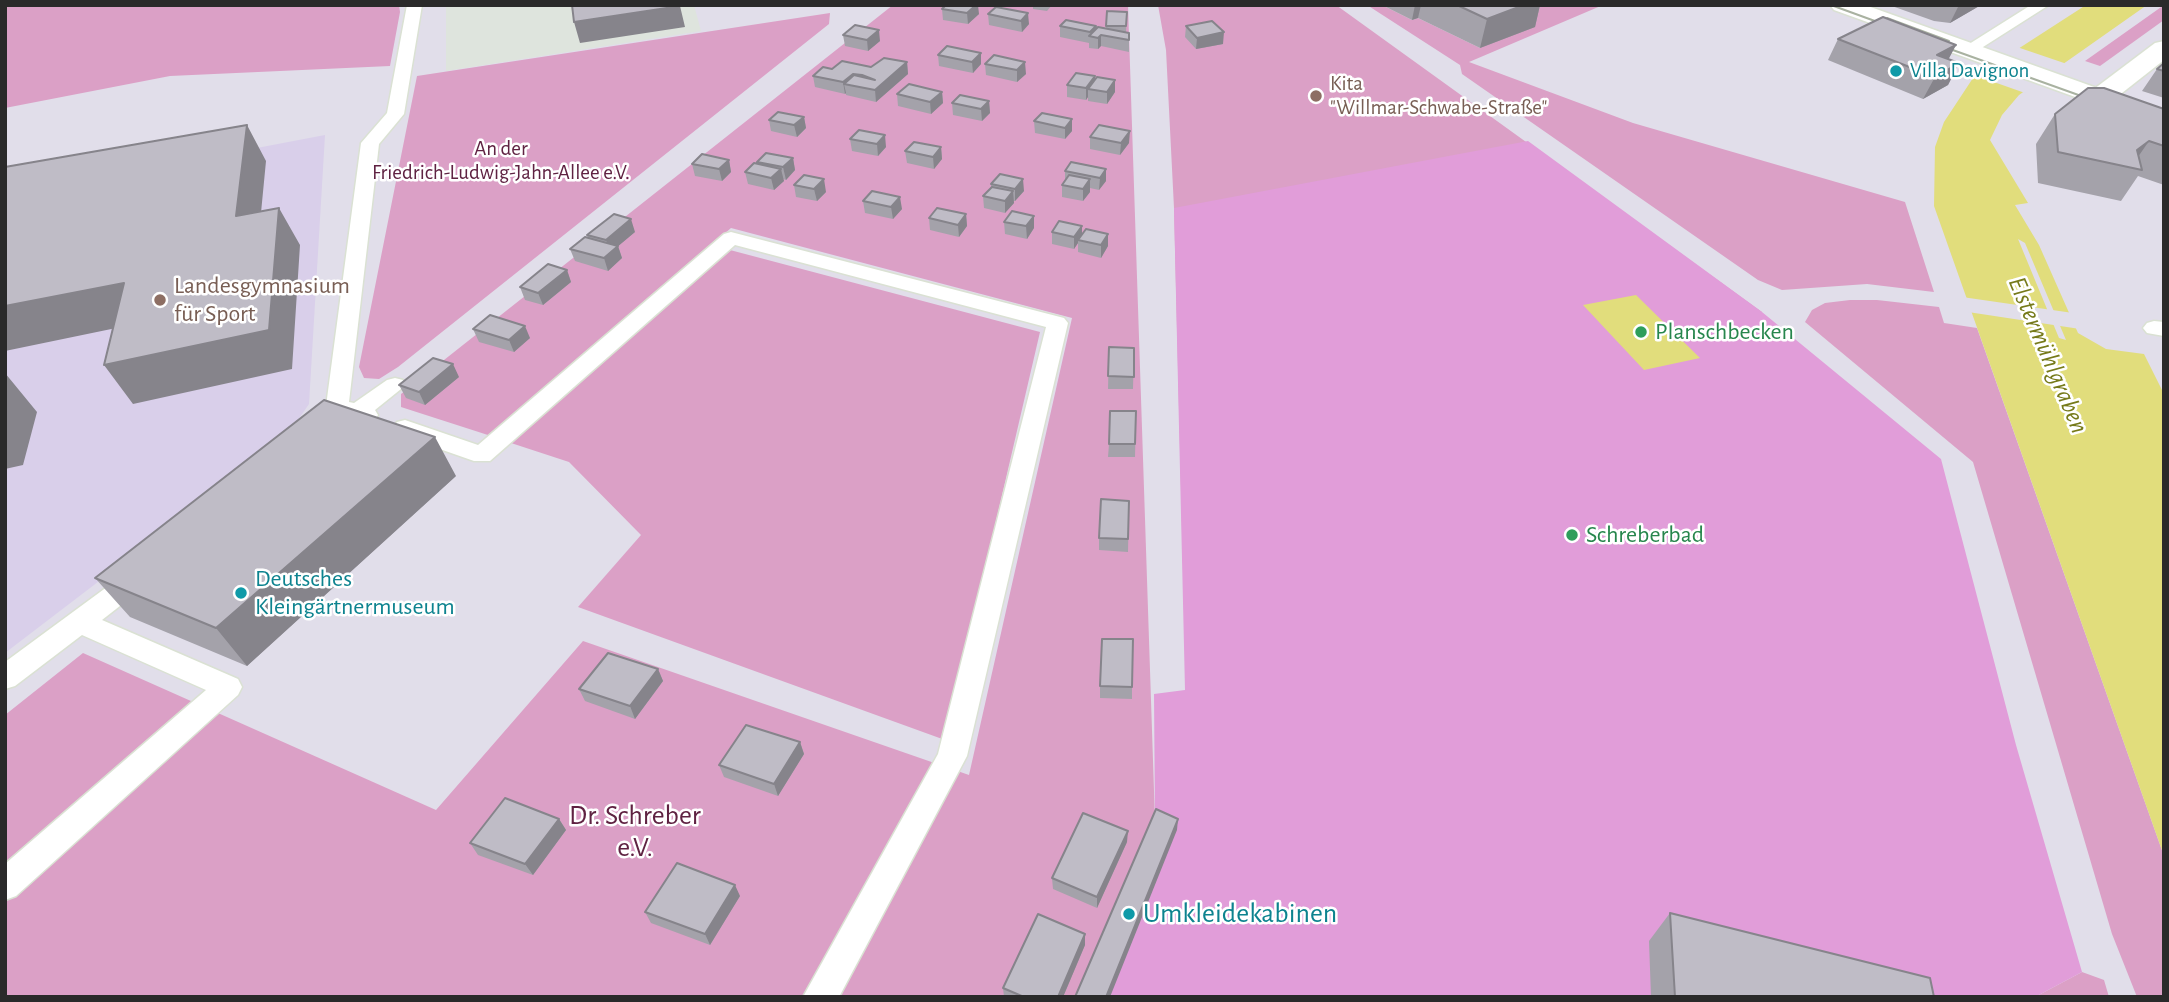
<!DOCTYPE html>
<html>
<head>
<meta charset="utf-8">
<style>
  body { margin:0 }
  #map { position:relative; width:2169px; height:1002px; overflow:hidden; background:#e1deea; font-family:"Alegreya Sans",sans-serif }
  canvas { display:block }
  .frame { position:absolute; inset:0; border:7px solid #2a2a2a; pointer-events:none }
</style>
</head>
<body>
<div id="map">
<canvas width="2169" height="1002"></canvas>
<div class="frame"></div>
</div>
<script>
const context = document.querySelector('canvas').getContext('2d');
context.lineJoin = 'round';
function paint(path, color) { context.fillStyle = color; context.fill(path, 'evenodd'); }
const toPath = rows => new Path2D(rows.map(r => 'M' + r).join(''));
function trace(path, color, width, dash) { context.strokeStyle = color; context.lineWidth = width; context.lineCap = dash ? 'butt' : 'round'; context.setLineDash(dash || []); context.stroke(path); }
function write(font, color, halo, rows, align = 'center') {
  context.font = font + ' "Alegreya Sans",sans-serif'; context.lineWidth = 5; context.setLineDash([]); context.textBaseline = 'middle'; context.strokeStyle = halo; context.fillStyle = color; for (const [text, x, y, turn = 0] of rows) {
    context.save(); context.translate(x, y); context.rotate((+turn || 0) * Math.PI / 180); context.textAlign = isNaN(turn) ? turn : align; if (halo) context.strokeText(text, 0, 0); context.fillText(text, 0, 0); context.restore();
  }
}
paint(toPath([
  [446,5,694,5,701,31,446,71]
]), '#dee4dd');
paint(toPath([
  [325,135,309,404,285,439,5,653,5,196]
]), '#d9cfea');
paint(toPath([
  [5,5,399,5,400,12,390,66,170,76,5,108],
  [893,5,1128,5,1155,821,1079,997,5,997,5,715,83,653,436,810,583,641,969,775,1072,318,731,228,491,436,401,407,401,394],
  [1158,5,1336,5,1762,312,1184,612,1174,208,1166,50],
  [1367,5,1382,5,1412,20,1418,18,1480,48,1524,5,1603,5,1469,62,1633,123,1905,202,1934,292,1867,284,1782,290,1758,280,1462,74,1460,65],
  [2164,5,2164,20,2100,66,2085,61],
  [830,13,829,24,398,367,379,379,364,378,359,367,417,76],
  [730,250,1040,332,945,740,578,607,641,535,569,462,511,443],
  [1850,300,1877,300,1939,307,1944,323,1977,328,2164,856,2164,997,2137,997,2112,934,1973,462,1805,322,1812,310,1825,303],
  [2082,972,2104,980,2109,997,2035,997]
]), '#dba0c6');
paint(toPath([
  [1528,141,1762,312,1941,459,2016,745,2082,972,2035,997,1079,997,1155,821,1154,694,1185,690,1174,208]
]), '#e19dd9');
paint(toPath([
  [2086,5,2147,5,2019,95,2002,115,1990,140,2028,203,2015,205,2039,245,2078,333,2106,349,2144,354,2164,394,2164,856,1934,206,1935,147,1944,122,1973,78],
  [2018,239,2025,243,2066,340,2059,338],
  [1636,295,1700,358,1644,370,1583,305]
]), '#e1dd7c');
paint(toPath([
  [2017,47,2067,64,2025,93,1974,75],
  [1962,297,2073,313,2080,329,1968,312]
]), '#e1deea');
const lane = toPath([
  [407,5,422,5,404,114,379,144,349,402,354,403,387,380,395,378,403,380,406,385,375,410,378,415,375,420,349,426,341,423,338,418,340,415,329,411,326,406,361,143,387,113,407,5],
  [2031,5,2049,5,1972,54,1966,56,1958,51,2031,5],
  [731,232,1064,318,1068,323,967,756,839,997,803,997,938,754,1046,327,735,245,490,461,474,461,397,434,393,428,397,422,405,420,478,445,724,234,731,232],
  [2154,321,2164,322,2164,336,2147,333,2143,328,2147,323,2154,321],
  [139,567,148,570,152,577,148,584,102,620,238,679,242,687,238,695,16,896,5,900,5,864,206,690,82,635,15,686,5,689,5,662,130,570,139,567]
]);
const street = toPath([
  [2164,41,2164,60,2108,104,2090,104,2086,98,2090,92,2155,43,2164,41]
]);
const secondary = toPath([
  [1830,5,1865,5,2164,112,2164,129,1834,10,1830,5]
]);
trace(lane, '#dae1d3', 3);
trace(street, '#dae1d3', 3);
trace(secondary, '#dae1d3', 3);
paint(lane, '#fff');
paint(street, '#fff');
paint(secondary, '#fff');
trace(toPath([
  [1831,5,1894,28],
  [1887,18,1949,41],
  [1936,44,2098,102]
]), '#a9b2a1', 2);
paint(toPath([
  [1033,5,1052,5,1047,11,1033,9],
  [1382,5,1540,5,1535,27,1480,48,1418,18,1412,20],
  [1889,5,1981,5,1950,23,1934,21],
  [996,7,1029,24,1022,32,989,25,988,14],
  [942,9,979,14,968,24,943,20],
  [1107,11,1127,12,1126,32,1129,33,1129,52,1101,46,1098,49,1089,48,1089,43,1060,37,1060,26,1096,26,1096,29,1106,28],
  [1186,26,1223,44,1196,49,1185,37],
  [843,35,880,41,868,51,845,46],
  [1838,39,1956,45,1948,59,1959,63,1948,85,1923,99,1828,60],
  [981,53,981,64,973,73,939,66,938,55],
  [994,55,1026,74,1017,82,986,75,985,64],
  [907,62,908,74,876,102,846,95,846,93,845,94,815,87,813,76,832,69,871,67],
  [2164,63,2164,98,2142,91,2157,69],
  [1095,76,1095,80,1115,80,1115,92,1107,104,1088,101,1088,97,1086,100,1067,97,1067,85],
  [942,92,943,103,931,114,898,106,897,94],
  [989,101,990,113,982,121,953,115,952,103],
  [2164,109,2164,185,2138,176,2121,201,2038,183,2036,144,2055,114],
  [1042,113,1072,131,1065,139,1035,133,1034,121],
  [804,117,806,128,797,137,771,131,769,120],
  [859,130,886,147,878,156,852,151,850,139],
  [1090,137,1129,143,1120,155,1090,149],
  [941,147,942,159,934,169,907,163,905,151],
  [793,158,795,170,786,180,783,179,784,181,774,190,748,184,745,172,757,163,757,162],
  [729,160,731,172,722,181,695,176,692,164],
  [1106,169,1106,181,1099,190,1090,188,1090,192,1083,201,1062,197,1062,185,1065,180,1065,171],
  [991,184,1024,191,1015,201,1013,201,1014,203,1005,213,984,208,983,196,991,187],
  [794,185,826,192,817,201,796,197],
  [863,201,902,209,893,219,865,213],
  [966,214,967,226,959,237,930,230,929,218],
  [1034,216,1034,228,1027,239,1005,234,1004,222],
  [1082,226,1082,235,1108,234,1108,246,1101,258,1078,252,1078,243,1074,249,1052,244,1052,232],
  [635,232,618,246,622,258,608,271,575,261,570,249,588,238,587,235],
  [567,270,571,282,543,305,525,300,520,287],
  [473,329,530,338,514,352,479,342],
  [1109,347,1134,348,1133,389,1108,389],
  [459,377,425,405,406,398,399,385],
  [1136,411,1135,457,1108,457,1109,444],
  [456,476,247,666,130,617,95,578],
  [1129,501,1128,552,1099,550,1099,538],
  [658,669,663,681,635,719,585,701,579,689],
  [1100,686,1132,687,1132,699,1100,698],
  [800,742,804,754,778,796,724,777,719,765],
  [559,819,566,830,533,875,478,855,470,843],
  [1127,842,1097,908,1053,889,1052,878],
  [740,896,710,945,651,923,645,912],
  [1670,913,1934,997,1651,997,1649,941],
  [1085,934,1085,945,1063,997,1004,997,1003,988]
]), '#a4a2aa');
paint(toPath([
  [976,5,978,5,979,14,968,24,967,13],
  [1415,5,1421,5,1418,18,1412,20],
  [1524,5,1540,5,1535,27,1480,48,1487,19],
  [1959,5,1981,5,1950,23],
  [680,6,685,27,580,43,574,22],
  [1028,13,1029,24,1022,32,1021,21],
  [879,30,880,41,868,51,867,40],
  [1224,32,1223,44,1196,49,1197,38],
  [1101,35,1101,46,1098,49,1098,38],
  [1956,45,1945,66,1937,55],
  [981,53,981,64,973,73,972,62],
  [907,62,908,74,876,102,875,90],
  [1025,62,1026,74,1017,82,1017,70],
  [1959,63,1948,85,1923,99,1935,77],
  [853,74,855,85,844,84,846,93,845,94,843,82],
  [1095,76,1095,87,1088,89,1088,97,1086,100,1086,88],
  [1115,80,1115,92,1107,104,1107,92],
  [942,92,943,103,931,114,930,102],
  [989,101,990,113,982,121,981,109],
  [804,117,806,128,797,137,794,125],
  [1072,119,1072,131,1065,139,1065,128],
  [247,125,266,161,257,254,236,216],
  [1130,131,1129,143,1120,155,1121,143],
  [885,135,886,147,878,156,877,144],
  [2149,141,2131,167,2137,150],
  [941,147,942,159,934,169,933,157],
  [793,158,795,170,786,180,783,167],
  [729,160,731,172,722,181,719,169],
  [781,169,784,181,774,190,771,178],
  [1106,169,1106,181,1099,190,1100,178],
  [824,179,826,192,817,201,814,189],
  [1023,179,1024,191,1015,201,1015,189],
  [1090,179,1090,192,1083,201,1083,189],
  [1013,191,1014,203,1005,213,1005,201],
  [900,197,902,209,893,219,891,207],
  [279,208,300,245,292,369,133,404,104,365],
  [966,214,967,226,959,237,958,225],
  [1034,216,1034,228,1027,239,1026,226],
  [631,219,635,232,610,253,606,240],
  [1082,226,1082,238,1078,240,1078,243,1074,249,1074,237],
  [1108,234,1108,246,1101,258,1101,245],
  [618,246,622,258,608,271,604,258],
  [567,270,571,282,543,305,538,293],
  [124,283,150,321,5,351,5,306],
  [525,326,530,338,514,352,509,340],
  [453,364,459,377,425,405,419,392],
  [5,373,37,412,23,465,5,469],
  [435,437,456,476,247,666,216,628],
  [658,669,663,681,635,719,630,706],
  [800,742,804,754,778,796,774,784],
  [559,819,566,830,533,875,525,864],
  [1178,819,1177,830,1110,997,1106,997],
  [1128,831,1127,842,1097,908,1097,897],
  [735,885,740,896,710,945,705,934],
  [1085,934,1085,945,1063,997,1058,997]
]), '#86848b');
const building = toPath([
  [572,5,680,5,680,6,574,22,572,5],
  [946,5,976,5,967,13,942,9,946,5],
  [1457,5,1524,5,1487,19,1457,5],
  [996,7,1028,13,1021,21,988,14,996,7],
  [1107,11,1127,12,1126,26,1106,26,1107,11],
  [1883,17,1956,45,1937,55,1959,63,1935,77,1838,39,1883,17],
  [1066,20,1096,26,1090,32,1060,26,1066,20],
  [1212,21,1224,32,1197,38,1186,26,1212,21],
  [855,25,879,30,867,40,843,35,855,25],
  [1098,27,1129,33,1129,40,1101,35,1098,38,1089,36,1098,27],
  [947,46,981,53,972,62,938,55,947,46],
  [994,55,1025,62,1017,70,985,64,994,55],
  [884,58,907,62,875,90,844,84,854,75,875,80,862,75,853,74,843,82,813,76,823,67,832,69,842,61,871,67,884,58],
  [2164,63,2164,71,2157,69,2164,63],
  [1076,73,1095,76,1086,88,1067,85,1076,73],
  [1097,77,1115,80,1107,92,1088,89,1097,77],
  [909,84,942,92,930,102,897,94,909,84],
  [2088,88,2104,88,2164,109,2164,146,2149,141,2137,150,2142,170,2058,152,2055,114,2088,88],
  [960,95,989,101,981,109,952,103,960,95],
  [778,112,804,117,794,125,769,120,778,112],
  [1042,113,1072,119,1065,128,1034,121,1042,113],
  [247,125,236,216,279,208,269,330,104,365,124,283,5,306,5,167,247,125],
  [1099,125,1130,131,1121,143,1090,137,1099,125],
  [859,130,885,135,877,144,850,139,859,130],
  [914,142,941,147,933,157,905,151,914,142],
  [766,153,793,158,783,167,757,162,766,153],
  [702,154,729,160,719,169,692,164,702,154],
  [1071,162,1106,169,1100,178,1065,171,1071,162],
  [754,163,781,169,771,178,745,172,754,163],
  [1000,174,1023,179,1015,189,991,184,1000,174],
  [804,175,824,179,814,189,794,185,804,175],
  [1069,175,1090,179,1083,189,1062,185,1069,175],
  [992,187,1013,191,1005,201,983,196,992,187],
  [872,191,900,197,891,207,863,201,872,191],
  [937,208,966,214,958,225,929,218,937,208],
  [1012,211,1034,216,1026,226,1004,222,1012,211],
  [614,214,631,219,606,240,587,235,614,214],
  [1059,221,1082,226,1074,237,1052,232,1059,221],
  [1086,229,1108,234,1101,245,1078,240,1086,229],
  [585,237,618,246,604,258,570,249,585,237],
  [548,264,567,270,538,293,520,287,548,264],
  [490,315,525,326,509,340,473,329,490,315],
  [1109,347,1134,348,1134,377,1108,376,1109,347],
  [433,358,453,364,419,392,399,385,433,358],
  [324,400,435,437,216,628,95,578,324,400],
  [1110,411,1136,411,1135,444,1109,444,1110,411],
  [1101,499,1129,501,1128,539,1099,538,1101,499],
  [1102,639,1133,639,1132,687,1100,686,1102,639],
  [608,653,658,669,630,706,579,689,608,653],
  [746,725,800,742,774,784,719,765,746,725],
  [505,798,559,819,525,864,470,843,505,798],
  [1156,809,1178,819,1106,997,1075,997,1156,809],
  [1083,813,1128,831,1097,897,1052,878,1083,813],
  [677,863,735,885,705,934,645,912,677,863],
  [1670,913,1930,978,1934,997,1675,997,1670,913],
  [1038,914,1085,934,1058,997,1024,997,1003,988,1038,914]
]);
paint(building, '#bfbcc6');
trace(building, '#86848b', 2);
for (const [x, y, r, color] of [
  [1896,71,7,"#0f9aa8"],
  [1316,96,7,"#8d6e63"],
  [160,300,7,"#8d6e63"],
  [1641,332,7,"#2e9e5b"],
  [1572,535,7,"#2e9e5b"],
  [241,593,7,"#0f9aa8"],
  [1129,914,7,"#0f9aa8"]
]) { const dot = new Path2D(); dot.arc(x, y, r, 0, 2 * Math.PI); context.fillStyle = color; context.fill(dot); trace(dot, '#fff', 2.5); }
write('21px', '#0d838f', '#fff', [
  ["Villa Davignon",1910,71]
], 'left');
write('21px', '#785e54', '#fff', [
  ["Kita",1330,84],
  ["\"Willmar-Schwabe-Straße\"",1330,108]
], 'left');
write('21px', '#5f2242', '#fff', [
  ["An der",501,149],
  ["Friedrich-Ludwig-Jahn-Allee e.V.",501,173]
]);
write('24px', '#785e54', '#fff', [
  ["Landesgymnasium",174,286],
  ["für Sport",174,314]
], 'left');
write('24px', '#27864d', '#fff', [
  ["Planschbecken",1655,332],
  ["Schreberbad",1586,535]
], 'left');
write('24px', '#0d838f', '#fff', [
  ["Deutsches",255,579],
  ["Kleingärtnermuseum",255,607]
], 'left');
write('italic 26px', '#767a1a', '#fff', [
  ["Elstermühlgraben",2048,355,67]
]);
write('28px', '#5f2242', '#fff', [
  ["Dr. Schreber",635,816],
  ["e.V.",635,848]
]);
write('28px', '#0d838f', '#fff', [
  ["Umkleidekabinen",1143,914]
], 'left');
</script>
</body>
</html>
